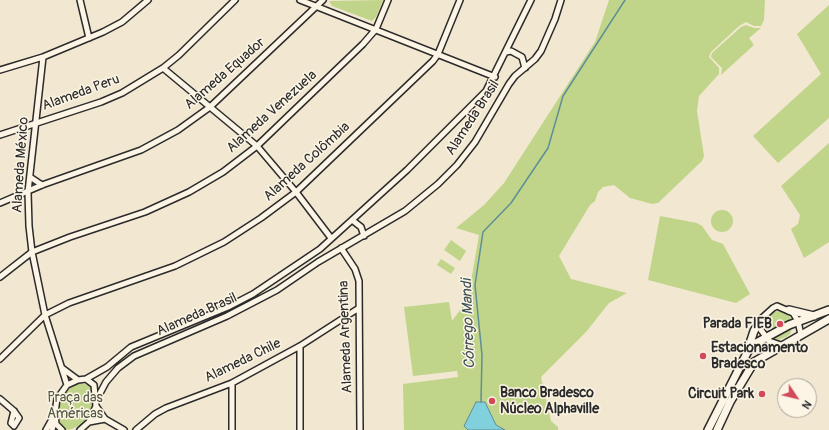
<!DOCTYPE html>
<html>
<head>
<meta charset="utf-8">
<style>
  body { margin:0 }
  #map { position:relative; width:829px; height:430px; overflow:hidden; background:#f2e7d1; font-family:Pangolin,sans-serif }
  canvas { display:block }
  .north { position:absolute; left:777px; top:378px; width:40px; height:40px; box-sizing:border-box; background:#fcf5e5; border:1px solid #a8a49b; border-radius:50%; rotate:125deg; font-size:11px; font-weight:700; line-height:16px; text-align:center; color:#2b2b2b }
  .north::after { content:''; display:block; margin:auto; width:14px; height:18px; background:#d1495b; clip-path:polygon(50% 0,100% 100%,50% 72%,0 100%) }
</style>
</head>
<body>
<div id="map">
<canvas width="829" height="430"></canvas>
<div class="north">N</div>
</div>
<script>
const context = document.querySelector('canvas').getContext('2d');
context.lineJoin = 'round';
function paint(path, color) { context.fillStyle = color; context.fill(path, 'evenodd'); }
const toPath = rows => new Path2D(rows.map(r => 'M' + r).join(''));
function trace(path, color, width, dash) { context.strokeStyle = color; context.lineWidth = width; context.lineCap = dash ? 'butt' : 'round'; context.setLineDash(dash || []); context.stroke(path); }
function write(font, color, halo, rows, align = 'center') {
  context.font = font + ' Pangolin,sans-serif'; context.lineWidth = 3; context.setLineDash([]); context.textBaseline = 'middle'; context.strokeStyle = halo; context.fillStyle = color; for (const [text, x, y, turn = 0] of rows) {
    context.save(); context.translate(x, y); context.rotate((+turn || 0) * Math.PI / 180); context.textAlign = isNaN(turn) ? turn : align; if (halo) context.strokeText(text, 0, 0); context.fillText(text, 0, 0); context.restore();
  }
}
paint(toPath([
  [383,0,376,17,372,21,332,6,329,1],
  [609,0,765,0,764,20,761,26,754,26,746,22,739,26,711,52,709,57,719,68,719,74,699,96,697,111,704,156,702,161,658,203,652,204,630,198,614,185,603,187,598,192,595,201,590,205,559,256,571,279,627,293,609,303,586,332,541,377,551,421,558,427,558,430,404,430,403,384,458,377,457,371,413,376,404,307,449,302,452,321,468,299,479,235,456,228,484,205,504,183,595,42],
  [829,5,829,118,778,163,753,136,821,74,797,34],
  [746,25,754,28,761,28,749,38,754,45,721,75,722,68,711,57,712,53,741,27],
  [829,143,829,242,804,258,791,229,798,224,800,215,781,186],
  '711 221a11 11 0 1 1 22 0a11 11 0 1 1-22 0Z',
  [660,216,697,223,702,226,712,240,723,244,750,294,736,303,648,280],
  [451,240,466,251,460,261,444,250],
  [441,259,455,268,451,274,437,265],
  [774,311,785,312,792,319,765,331,765,320],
  [793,326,790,334,786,337,778,340,770,337],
  [81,383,91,386,93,401,93,406,88,416,82,424,72,429,66,430,60,426,58,422,58,407,65,393,72,386]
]), '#c1d58a');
const water = toPath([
  [476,402,485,402,496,425,505,430,468,430,464,426,476,402]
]);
paint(water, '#81d0dd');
trace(water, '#5f8e96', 1);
trace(toPath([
  [481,402,482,355,475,285,483,232,511,203,548,148,563,96,625,0]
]), '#5f8e96', 1.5);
const minor = toPath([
  [80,0,89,38],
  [300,0,495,77],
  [506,52,511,51,522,57,525,68],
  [43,57,28,192,29,226,32,252,45,315,67,385],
  [163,68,257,146,296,192,331,238],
  [0,70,43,57,103,32,122,22,148,0],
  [0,135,101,102,122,93,163,68,179,55,235,0],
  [30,177,42,185],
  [0,203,42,185,141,150,178,130,210,107,323,0],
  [352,220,361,227,364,236],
  [341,248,355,269,359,281,360,430],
  [0,277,32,252,70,237,145,212,189,192,223,172,257,146,363,44,376,29,388,0],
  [781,345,769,341,761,330,762,318,773,308,777,306,793,313,798,321,801,335],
  [300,346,300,430],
  [0,359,45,315,69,303,175,266,224,242,261,218,296,192,433,61,438,54,460,0],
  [62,368,78,380],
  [86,379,107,367,131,347,228,307,253,294,320,249,407,170,486,91,531,0],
  [232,383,232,430],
  [0,399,14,411,19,418,14,426,11,423,14,411],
  [97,399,106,382,118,368,134,356,227,316,277,290,318,262,405,211,438,184,457,165,475,142,509,84,515,76,535,59,541,51,555,19,561,0],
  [96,406,105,419,124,430],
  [89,422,105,419],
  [46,430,55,414],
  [52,430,55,419],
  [62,430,56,424,55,413,57,399,67,385,78,380,86,379,94,385,96,406,89,422,80,430],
  [136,430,155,414,166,408,232,383,300,346,359,308]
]);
const secondary = toPath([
  [789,310,814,316],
  [748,349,754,331,760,322],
  [708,430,748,351,756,343,789,325,829,310],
  [717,430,730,402,754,362,829,319]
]);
trace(minor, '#2b2b2b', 8);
trace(secondary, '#2b2b2b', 10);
trace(minor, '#fcf5e5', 5);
trace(secondary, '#fcf5e5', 7);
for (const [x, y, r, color] of [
  [780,324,4,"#d1495b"],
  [703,356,4,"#d1495b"],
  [762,394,4,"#d1495b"],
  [492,401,4,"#d1495b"]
]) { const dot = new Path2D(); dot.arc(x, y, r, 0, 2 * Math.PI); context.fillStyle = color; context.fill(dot); trace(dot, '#fcf5e5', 1.5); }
write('14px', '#2b2b2b', '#fcf5e5', [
  ["Alameda Equador",225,74,-41],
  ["Alameda Peru",81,93,-20],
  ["Alameda Venezuela",272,112,-42],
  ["Alameda Brasil",473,118,-57],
  ["Alameda Colômbia",307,162,-42],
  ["Alameda México",21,165,-86],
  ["Alameda Brasil",197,315,-24],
  ["Alameda Argentina",346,337,-92],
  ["Alameda Chile",243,361,-26]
]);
write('bold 14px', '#2b2b2b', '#fcf5e5', [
  ["Parada FIEB",772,324],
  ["Estacionamento",711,348,"left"],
  ["Bradesco",711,364,"left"],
  ["Banco Bradesco",500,393,"left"],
  ["Núcleo Alphaville",500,409,"left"],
  ["Circuit Park",754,394]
], 'right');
write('14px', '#505643', '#fcf5e5', [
  ["Praça das",75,398],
  ["Américas",75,414]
]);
write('italic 15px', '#405458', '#fcf5e5', [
  ["Córrego Mandi",469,324,-92]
]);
</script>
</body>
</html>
